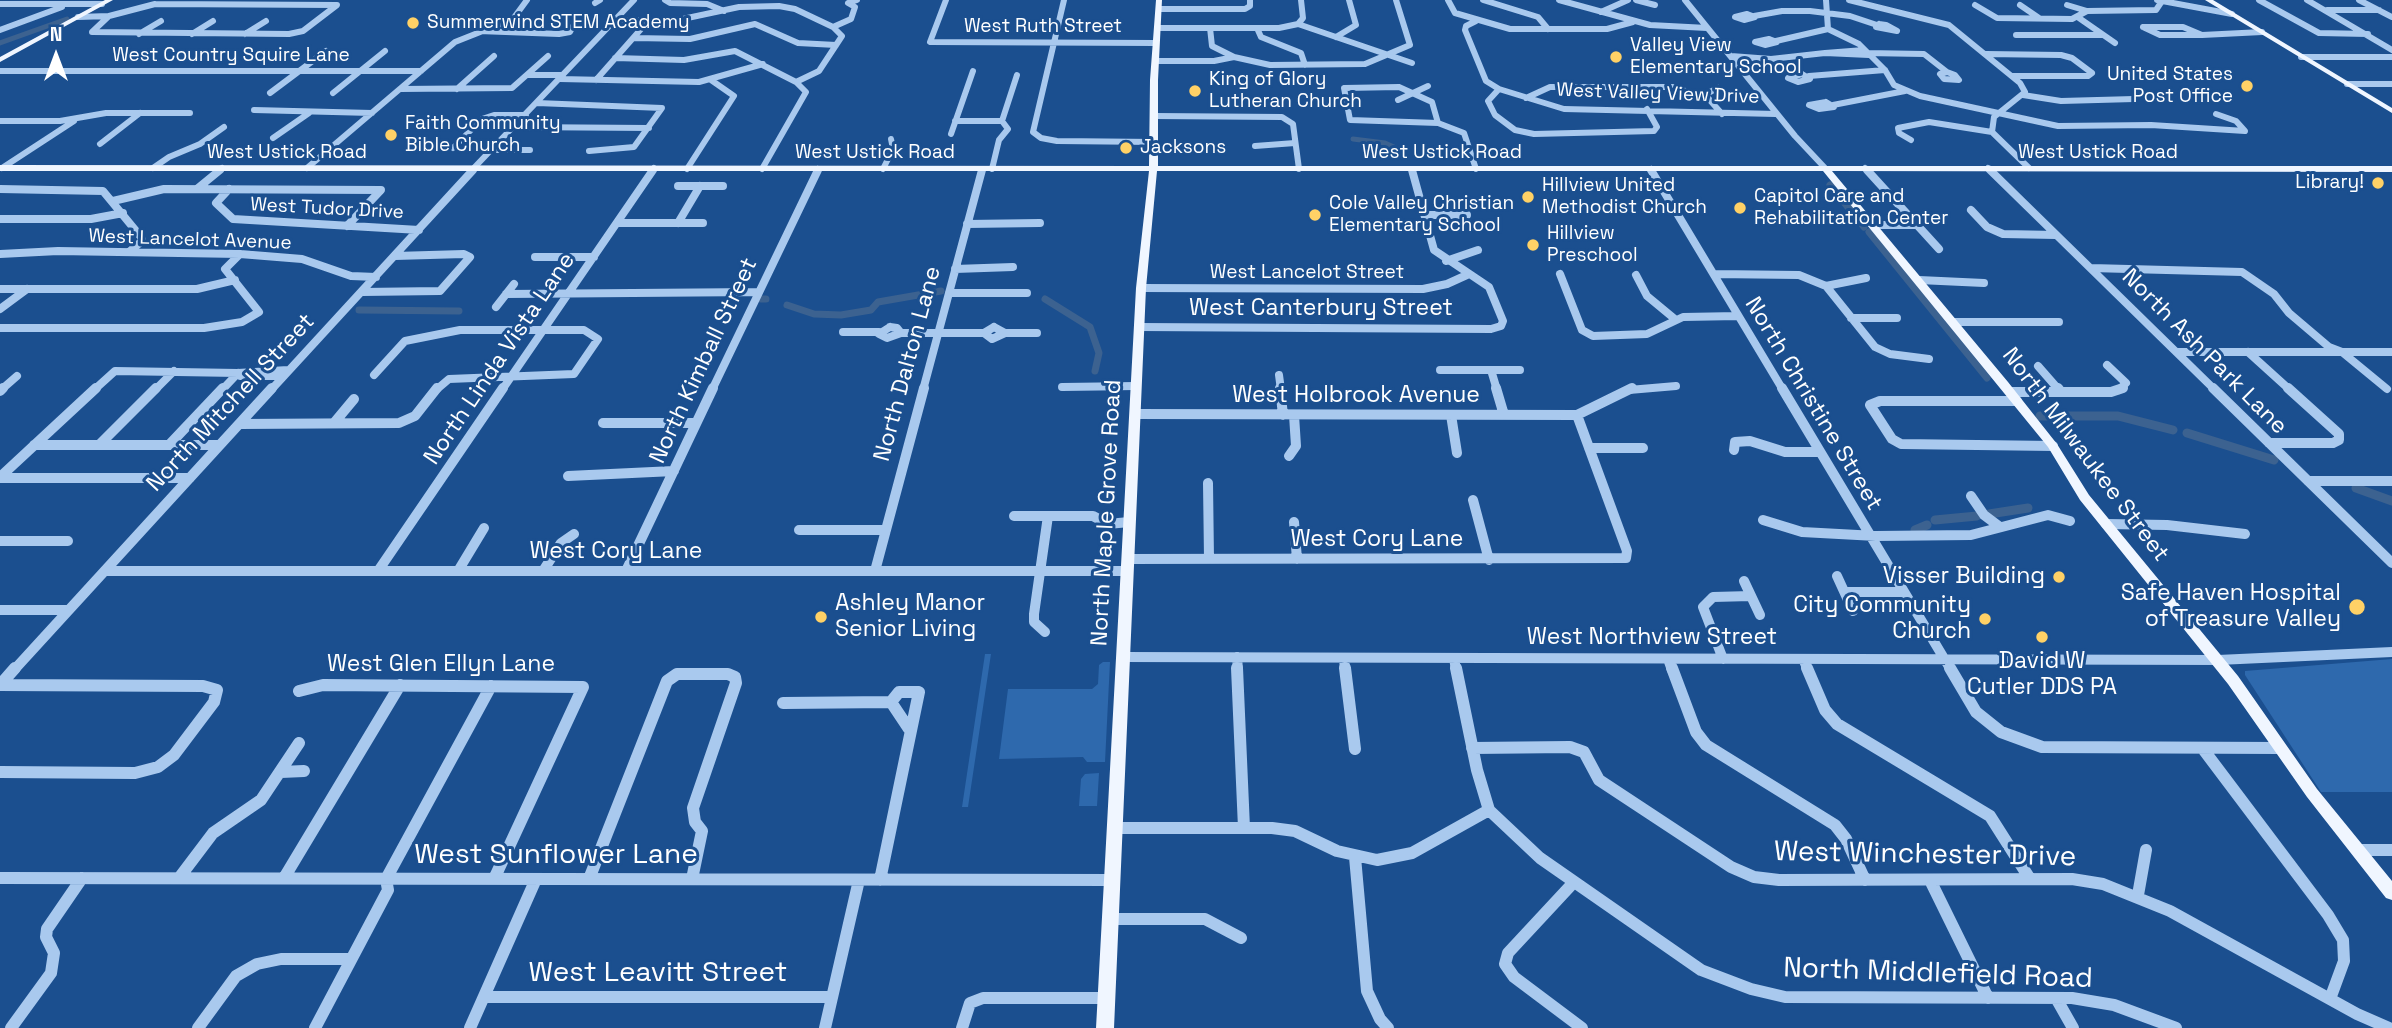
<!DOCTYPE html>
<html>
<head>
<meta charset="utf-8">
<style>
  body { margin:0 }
  #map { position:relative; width:2392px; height:1028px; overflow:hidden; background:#1b4f8f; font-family:"Space Grotesk",sans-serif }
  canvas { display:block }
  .north { position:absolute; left:21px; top:21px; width:70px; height:70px; -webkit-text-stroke:5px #1b4f8f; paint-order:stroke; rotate:0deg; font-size:19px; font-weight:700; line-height:28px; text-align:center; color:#fff }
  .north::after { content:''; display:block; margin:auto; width:24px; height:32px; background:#fff; clip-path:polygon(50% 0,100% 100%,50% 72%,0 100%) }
</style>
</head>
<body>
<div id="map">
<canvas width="2392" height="1028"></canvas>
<div class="north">N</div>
</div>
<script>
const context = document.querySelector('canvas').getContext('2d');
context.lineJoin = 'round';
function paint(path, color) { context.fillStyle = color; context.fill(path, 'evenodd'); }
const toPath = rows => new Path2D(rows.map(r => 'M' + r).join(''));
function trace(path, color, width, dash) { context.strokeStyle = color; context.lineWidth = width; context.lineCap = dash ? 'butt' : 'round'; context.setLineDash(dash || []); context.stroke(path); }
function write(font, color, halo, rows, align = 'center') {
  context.font = font + ' "Space Grotesk",sans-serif'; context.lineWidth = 6; context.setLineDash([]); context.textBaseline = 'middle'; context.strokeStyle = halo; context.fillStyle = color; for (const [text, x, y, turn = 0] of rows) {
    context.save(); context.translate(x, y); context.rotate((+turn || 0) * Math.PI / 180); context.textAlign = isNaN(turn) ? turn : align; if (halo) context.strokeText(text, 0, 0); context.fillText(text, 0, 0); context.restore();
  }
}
paint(toPath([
  [985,654,991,654,968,807,962,807],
  [2392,659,2392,792,2321,792,2245,675,2245,671],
  [1103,662,1110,662,1105,762,1087,762,1083,757,999,759,1008,689,1092,689,1098,684,1099,665],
  [1099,773,1097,806,1079,806,1081,779,1085,774]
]), '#2e69ad');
trace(toPath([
  [0,43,67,19],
  [1353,139,1385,143,1396,148]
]), '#3c6290', 5);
trace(toPath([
  [1830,185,1864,227],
  [1869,232,1987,378],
  [761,299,766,299],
  [1045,299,1090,327,1099,353,1095,371],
  [787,305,814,314,841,315,871,310,878,302,941,291],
  [359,310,459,311]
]), '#3c6290', 7);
trace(toPath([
  [2040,416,2118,416,2173,430],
  [2187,433,2274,460],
  [2356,488,2392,501],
  [1989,514,2028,508],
  [1935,520,1977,516],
  [1915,530,1927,525]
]), '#3c6290', 9);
trace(toPath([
  [665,0,670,3,707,4,724,11],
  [946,0,930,42,1156,43],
  [1064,0,1033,132,1041,138,1057,141,1155,142],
  [1448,0,1455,13,1510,29,1607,29,1633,22],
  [1483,0,1538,17,1548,29],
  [1559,0,1650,25,1707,28],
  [1636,0,1655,5],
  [1685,0,1795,136,1825,168],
  [1826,0,1828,29,1859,44,1885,70,1894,85,1920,96,2058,126,2151,125,2245,131,2236,121,2216,114],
  [1849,0,1949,25,2020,83,2025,92,1994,117,1992,132,2029,168],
  [2157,0,2232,14],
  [2259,0,2319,33,2368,34],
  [2307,0,2392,50],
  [2359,0,2392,17],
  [595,3,600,0],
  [0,4,102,4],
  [155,4,337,5,303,31,289,34,92,32,109,16,155,4],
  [1975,5,1997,18,2072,19,2087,11,2156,10,2162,1],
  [2020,5,2039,18],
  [2067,5,2087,11],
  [1159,9,1245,9,1250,6,1250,0],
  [2327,10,2379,10],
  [1601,12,1628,0],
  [1747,14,1755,17,1744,20,1735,17,1747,14],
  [1754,16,1782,11,1810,11,1850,16,1877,25],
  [78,17,109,16],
  [2079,18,2115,43],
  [615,20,678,20,739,7,779,6,795,9,833,27],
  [1476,21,1466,26,1465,30,1486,81,1499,89,1488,101,1495,115,1515,130,1534,134,1654,131,1657,127,1647,109],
  [1298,24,1412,63],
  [1298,24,1303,18,1301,0],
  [1879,24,1886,25,1897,31,1876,27,1879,24],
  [2143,27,2183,27,2202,35,2160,35,2143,27],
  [1157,28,1279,28,1298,24],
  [1210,28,1212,46,1234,57],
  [1257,28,1261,37,1301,53,1305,65],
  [0,30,62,7],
  [479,31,559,34,570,32,573,26],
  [139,34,161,21],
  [192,34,213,21],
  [245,34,266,21],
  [2016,35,2103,35],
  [2202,35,2262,32],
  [1336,37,1356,25,1349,0],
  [634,38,690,39,755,24,798,43,836,45],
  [1769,39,1777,42,1765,45,1755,42,1769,39],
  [1776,41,1828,29],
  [1864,50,1825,53,1869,55],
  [1866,53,1924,54,1947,72],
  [1986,54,2061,55,2072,58,2092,73],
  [1731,56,1771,59,1735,62],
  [2301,57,2392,57],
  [615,58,684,60,735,51,796,82],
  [1771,59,1825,53],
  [1155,61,1214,61,1234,57,1270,65,1365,64,1410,45,1396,0],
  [0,71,421,71],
  [1947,72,1955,75,1959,80,1944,79,1940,74,1947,72],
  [1802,74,1810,79,1798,82,1788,78,1802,74],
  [528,75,563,75],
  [1809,76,1885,70],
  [2012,76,2088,76,2092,73],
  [560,79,699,82,763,64],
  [596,80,649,20],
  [2347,84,2392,84],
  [1399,87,1432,102,1438,123,1350,120,1344,88,1399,87],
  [400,89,512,88,548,56],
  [457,89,494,56],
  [1499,89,1564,109,1776,114],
  [270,93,326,51],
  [333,93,385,51],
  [1704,95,1718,88],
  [2023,95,2061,101,2134,99],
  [1526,98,1550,87,1673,87,1708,98,1722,114],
  [1398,100,1428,86],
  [1826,102,1834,107,1819,109,1809,105,1826,102],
  [537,103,662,108,634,147,589,151],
  [1833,105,1905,91],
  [254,110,372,113],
  [1155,116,1282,117,1293,124,1299,169],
  [0,121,60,121,106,113,190,113],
  [955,121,1002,121],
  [1438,123,1464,133,1476,169],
  [514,127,649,128],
  [951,134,973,71],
  [273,138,309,113],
  [1911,140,1899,133,1898,128,1929,122,1992,132],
  [100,144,140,113],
  [1255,146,1295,143],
  [453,148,482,119,494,115,526,115],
  [492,150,530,150],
  [2,168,74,121],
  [153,168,169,157,200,144,224,127],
  [307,168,455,42,513,19,527,0],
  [1865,168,1868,171],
  [1988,168,1992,171],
  [687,169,734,96,711,80],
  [762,169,806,92,796,82,819,71,842,36,833,27,851,19,855,7,848,3,857,0],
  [883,169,893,149,891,139],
  [992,169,999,140,1008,129,1002,121,1017,75],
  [1651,169,1652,171],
  [218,171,222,168],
  [471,171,634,0],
  [652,171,654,168],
  [817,171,818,169]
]), '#a9c9ee', 6);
trace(toPath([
  [1651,170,1783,390],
  [1867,170,1939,249],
  [1990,170,2215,390],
  [678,186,723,186],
  [198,188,220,170],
  [0,189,103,191,141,237,142,241,129,252],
  [229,189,216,203,233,219,419,230],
  [113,201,164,189,381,190,347,226],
  [1971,210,1987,227,2003,234,2056,235],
  [1426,215,1467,215],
  [0,219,91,219,123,213],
  [617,223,703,223],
  [678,223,700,186],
  [967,224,1040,223],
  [1874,225,1918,225],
  [0,254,58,251,240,254,302,259,351,276,376,277],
  [535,257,594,257],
  [1446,261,1478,250],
  [2091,268,2242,272,2274,294,2289,313,2329,347,2342,352,2387,389],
  [955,269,1013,267],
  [1560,274,1582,330,1593,336,1647,334,1683,317,1738,316],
  [1714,274,1799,275,1826,286,1866,278],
  [1636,275,1647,296,1676,320],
  [1919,280,1984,283],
  [1826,286,1875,347,1890,354,1929,359],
  [1141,288,1423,289,1447,284,1469,274],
  [0,289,197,289,235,280],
  [362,292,440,291,470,257,464,254,395,256],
  [949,293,1027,293],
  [506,294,759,292],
  [496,307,514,284],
  [0,309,27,289],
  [1851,318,1897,318],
  [1954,322,2059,322],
  [890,327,897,328,901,333,887,338,879,334,890,327],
  [994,327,1005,333,992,339,984,333,994,327],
  [1139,327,1491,329,1501,326,1503,321,1489,287,1434,250,1412,170],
  [0,328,204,328,242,322,259,312,225,269,240,254],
  [843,332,879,332],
  [901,333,984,333],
  [1005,333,1037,333],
  [2177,352,2392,352],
  [2248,352,2290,390],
  [2107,365,2126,383,2119,390],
  [2038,366,2059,390],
  [1440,370,1520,370],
  [1491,370,1497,390],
  [374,375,405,341,460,330,584,330,598,339,574,374,449,379,436,390],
  [1279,375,1281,390],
  [283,376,240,376,238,373,288,370],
  [1062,387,1136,386],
  [1,390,17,376],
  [94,390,115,371,238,373],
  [155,390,174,371],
  [222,390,238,373],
  [271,390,473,170],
  [502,390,653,170],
  [712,390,818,170],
  [923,390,982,170],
  [1629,390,1676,386]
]), '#a9c9ee', 8);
trace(toPath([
  [1280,388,1283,415],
  [1496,388,1504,415],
  [1782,388,1951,670],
  [2058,388,2061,392],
  [2213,388,2392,563],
  [0,391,3,388],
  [2011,392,2111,392,2123,388],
  [2017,401,1880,401,1870,405,1892,439,1901,444,2053,446],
  [1135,414,1577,415,1632,388],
  [1451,415,1457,453],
  [334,423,354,399],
  [603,423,696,423],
  [240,424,399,423,415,416,437,388],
  [2269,443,2333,443,2339,440,2339,434,2288,388],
  [34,445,220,445],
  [99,445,156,388],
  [169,445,223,388],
  [1589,448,1643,448],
  [1734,450,1735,442,1750,441,1785,452,1819,452],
  [1289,456,1296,446,1294,415],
  [568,476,674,471],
  [0,477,96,388],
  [0,478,190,478],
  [2308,481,2392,481],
  [1208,483,1209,559],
  [1971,496,1984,515,2000,527],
  [1473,500,1489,560],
  [1014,516,1093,516,1108,524,1129,522],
  [1763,520,1802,532,1876,536,1971,535,2048,515,2070,521],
  [1294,522,1297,559],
  [2106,524,2167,525,2245,534],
  [799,530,886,530],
  [0,541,68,541],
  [1127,559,1626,558,1627,551,1577,415],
  [105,571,1127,571],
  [378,571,503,388],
  [458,571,484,528],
  [543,571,561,543,574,534],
  [626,571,713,388],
  [875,571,924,388],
  [1837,576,1853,611],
  [1744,581,1760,615],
  [1845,592,1903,592],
  [0,610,68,610],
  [1045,632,1034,622,1034,614,1048,516],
  [1122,657,2218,660,2392,652],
  [1237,657,1238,670],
  [1344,658,1345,670],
  [1454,658,1456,670],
  [1668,659,1672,670],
  [1723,659,1703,607,1713,597,1751,596],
  [1803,659,1808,670],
  [14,670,272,388]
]), '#a9c9ee', 10);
trace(toPath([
  [1237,668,1244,828],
  [1345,668,1355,749],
  [1456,668,1477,770,1489,810,1540,858,1701,970,1751,989,1785,997,2072,998,2114,1005,2176,1028],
  [1672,668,1696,732,1706,745,1835,825,1846,839,1865,880],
  [1807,668,1825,710,1837,724,1990,816,2030,879],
  [1950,668,1976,712,2001,732,2042,747,2279,748],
  [0,685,15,668],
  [0,685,203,686,217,690,214,702,174,755,158,767,135,773,0,772],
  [299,691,323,685,583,687,494,879],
  [783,703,891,702,909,729],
  [1472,748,1570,747,1584,752,1599,780,1731,867,1754,877,1779,880,2072,879,2103,884,2170,911,2357,1014,2389,1028],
  [2203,749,2328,915,2343,940,2344,961,2330,999],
  [281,772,304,771],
  [1114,828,1272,828,1295,831,1337,851,1377,860,1412,853,1489,810],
  [2358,850,2392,850],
  [1355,857,1367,991,1380,1019,1388,1028],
  [0,878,1112,880],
  [179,878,213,833,261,800,299,743],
  [284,878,400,685],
  [589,879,667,681,677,674,728,674,735,677,736,683,693,808,695,822,702,831,692,879],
  [880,880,919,692,899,692,891,702],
  [1930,880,1988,998],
  [1574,882,1508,953,1505,964,1514,977,1582,1028],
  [2138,895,2146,850],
  [1110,919,1205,919,1241,938],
  [484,997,832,997],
  [2056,998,2073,1028],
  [11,1028,51,973,54,953,46,937,47,929,82,878],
  [198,1028,236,976,257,964,281,959,351,959],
  [315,1028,388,890,386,879,491,686],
  [470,1028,536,879],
  [825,1028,859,880],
  [962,1028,970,1003,983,998,1107,998]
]), '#a9c9ee', 12);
paint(toPath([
  [105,0,113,0,0,62,0,57,105,0],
  [1156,0,1162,0,1158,80,1158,166,2392,166,2392,172,1832,171,2008,382,2057,444,2089,495,2238,676,2317,789,2392,881,2392,900,2386,898,2307,797,2228,684,2080,500,2048,447,1823,171,1157,171,1146,288,1114,1028,1096,1028,1136,288,1149,171,0,171,0,165,1149,166,1150,80,1156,0],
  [2205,0,2213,0,2392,108,2392,113,2205,0]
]), '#f0f6ff');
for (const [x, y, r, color] of [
  [413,23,7,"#ffd166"],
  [1616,57,7,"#ffd166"],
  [2247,86,7,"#ffd166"],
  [1195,91,7,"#ffd166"],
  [391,135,7,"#ffd166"],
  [1126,148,7,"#ffd166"],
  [2378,183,7,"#ffd166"],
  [1528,197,7,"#ffd166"],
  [1740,208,7,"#ffd166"],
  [1315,215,7,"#ffd166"],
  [1533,245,7,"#ffd166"],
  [2059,577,7,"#ffd166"],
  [2357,607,9,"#ffd166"],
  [821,617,7,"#ffd166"],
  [1985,619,7,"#ffd166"],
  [2042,637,7,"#ffd166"]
]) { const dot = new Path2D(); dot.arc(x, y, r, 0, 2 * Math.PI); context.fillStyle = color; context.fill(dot); trace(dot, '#1b4f8f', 2.5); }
write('19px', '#fff', '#1b4f8f', [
  ["Summerwind STEM Academy",427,23],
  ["Valley View",1630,46],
  ["Elementary School",1630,68],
  ["United States",2233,75,"right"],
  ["Post Office",2233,97,"right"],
  ["King of Glory",1209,80],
  ["Lutheran Church",1209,102],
  ["Faith Community",405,124],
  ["Bible Church",405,146],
  ["Jacksons",1140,148],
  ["Library!",2364,183,"right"],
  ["Hillview United",1542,186],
  ["Methodist Church",1542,208],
  ["Capitol Care and",1754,197],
  ["Rehabilitation Center",1754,219],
  ["Cole Valley Christian",1329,204],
  ["Elementary School",1329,226],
  ["Hillview",1547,234],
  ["Preschool",1547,256]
], 'left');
write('19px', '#fff', '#1b4f8f', [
  ["West Ruth Street",1043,27],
  ["West Country Squire Lane",231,56],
  ["West Valley View Drive",1658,94,2],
  ["West Ustick Road",287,153],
  ["West Ustick Road",875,153],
  ["West Ustick Road",1442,153],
  ["West Ustick Road",2098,153],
  ["West Tudor Drive",327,209,3],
  ["West Lancelot Avenue",190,240,2],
  ["West Lancelot Street",1307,273]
]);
write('23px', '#fff', '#1b4f8f', [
  ["West Canterbury Street",1321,309],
  ["North Ash Park Lane",2204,352,45],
  ["North Linda Vista Lane",500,359,-56],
  ["North Kimball Street",704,361,-65],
  ["North Dalton Lane",908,364,-75],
  ["West Holbrook Avenue",1356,396],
  ["North Mitchell Street",231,403,-47],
  ["North Christine Street",1813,404,59],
  ["North Milwaukee Street",2085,455,53],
  ["North Maple Grove Road",1107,513,-87],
  ["West Cory Lane",1377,540],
  ["West Cory Lane",616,552],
  ["West Northview Street",1652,638],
  ["West Glen Ellyn Lane",441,665]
]);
write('23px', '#fff', '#1b4f8f', [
  ["Visser Building",2045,577],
  ["Safe Haven Hospital",2341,594],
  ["of Treasure Valley",2341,620],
  ["Ashley Manor",835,604,"left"],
  ["Senior Living",835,630,"left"],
  ["City Community",1971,606],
  ["Church",1971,632],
  ["David W",2042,662,"center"],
  ["Cutler DDS PA",2042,688,"center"]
], 'right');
write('28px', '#fff', '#1b4f8f', [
  ["West Sunflower Lane",556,855],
  ["West Winchester Drive",1925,855,1],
  ["West Leavitt Street",658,973],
  ["North Middlefield Road",1938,974,2]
]);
</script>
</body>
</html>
